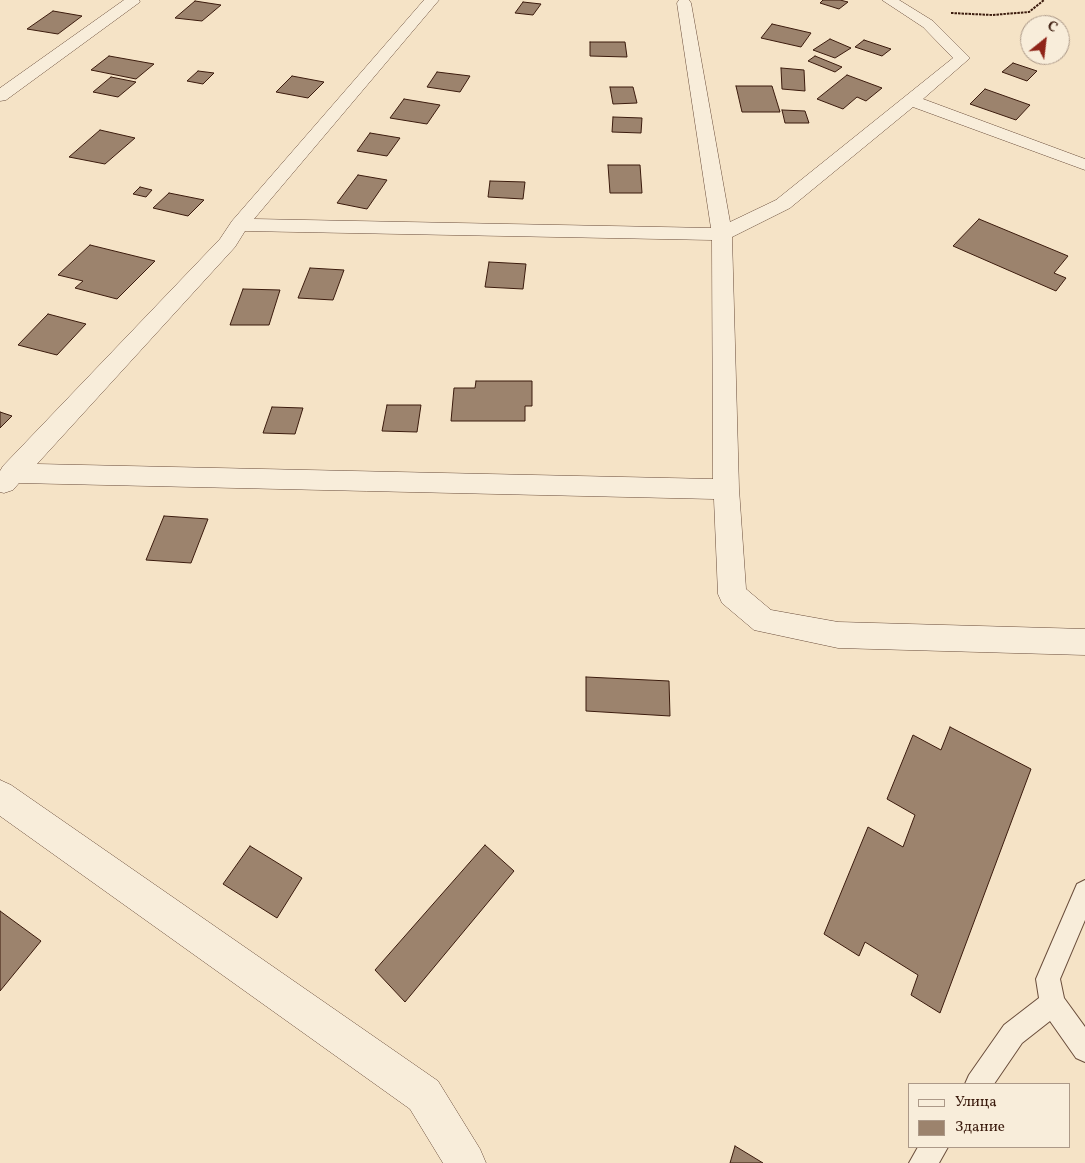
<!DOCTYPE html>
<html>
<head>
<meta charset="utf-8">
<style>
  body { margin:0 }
  #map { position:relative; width:1085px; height:1163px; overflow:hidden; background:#f5e3c6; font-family:Vollkorn,serif }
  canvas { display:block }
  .legend { position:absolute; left:908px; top:1083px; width:162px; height:65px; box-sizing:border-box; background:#f8edda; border:1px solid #ac9988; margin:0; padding:6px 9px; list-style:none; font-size:15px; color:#3b1b0d }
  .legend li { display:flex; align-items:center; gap:10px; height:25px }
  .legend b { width:25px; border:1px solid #ac9988 }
  .north { position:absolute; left:1020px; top:15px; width:50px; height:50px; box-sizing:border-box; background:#f8edda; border:1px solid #ac9988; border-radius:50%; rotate:29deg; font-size:14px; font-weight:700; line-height:20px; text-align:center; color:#3b1b0d }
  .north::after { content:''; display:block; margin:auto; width:18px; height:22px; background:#8f2418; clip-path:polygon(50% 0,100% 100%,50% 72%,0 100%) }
</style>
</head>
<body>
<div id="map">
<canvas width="1085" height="1163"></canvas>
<ul class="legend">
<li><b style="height:6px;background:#f8edda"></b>Улица</li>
<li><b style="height:14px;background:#9c836d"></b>Здание</li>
</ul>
<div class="north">С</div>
</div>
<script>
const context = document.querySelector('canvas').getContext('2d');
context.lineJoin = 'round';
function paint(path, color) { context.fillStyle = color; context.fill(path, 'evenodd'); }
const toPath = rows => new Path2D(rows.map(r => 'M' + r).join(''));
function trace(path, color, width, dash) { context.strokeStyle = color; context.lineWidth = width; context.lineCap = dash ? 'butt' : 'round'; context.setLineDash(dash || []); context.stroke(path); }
const building = toPath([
  [823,0,840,0,848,2,839,9,820,3,823,0],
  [195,1,221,5,202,21,175,18,195,1],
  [523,2,541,4,533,15,515,13,523,2],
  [53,11,82,16,58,34,27,29,53,11],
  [772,24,811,33,801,47,761,38,772,24],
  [830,39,851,48,835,58,813,50,830,39],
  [864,40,891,49,882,56,855,47,864,40],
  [590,42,625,42,627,57,590,56,590,42],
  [1033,55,1056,55,1049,60,1033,55],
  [109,56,154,64,136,79,91,70,109,56],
  [815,56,842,67,835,72,808,61,815,56],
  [1013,63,1037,71,1027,81,1002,72,1013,63],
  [781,68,804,70,805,91,782,89,781,68],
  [198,71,214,73,203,84,187,81,198,71],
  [437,72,470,76,460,92,427,87,437,72],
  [847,75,882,88,866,101,857,97,843,109,817,99,847,75],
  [292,76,324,82,308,98,276,92,292,76],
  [111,77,136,82,118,97,93,92,111,77],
  [736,86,772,86,780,112,742,112,736,86],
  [610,87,633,87,637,103,613,104,610,87],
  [985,89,1030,105,1016,120,970,104,985,89],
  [404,99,440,105,427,124,390,118,404,99],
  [782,110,805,111,809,123,785,123,782,110],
  [613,117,642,118,641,133,612,132,613,117],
  [100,130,135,138,105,164,69,157,100,130],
  [370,133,400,138,387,156,357,151,370,133],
  [608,165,640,165,642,193,610,193,608,165],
  [358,175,387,180,367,209,337,203,358,175],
  [490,181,525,182,523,199,488,197,490,181],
  [140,187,152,190,146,197,133,194,140,187],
  [169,193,204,200,188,216,153,208,169,193],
  [979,219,1068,256,1054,273,1066,278,1056,291,953,246,979,219],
  [90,245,155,261,117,299,75,288,83,281,58,275,90,245],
  [489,262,526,264,523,289,485,287,489,262],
  [310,268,344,270,333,300,298,298,310,268],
  [243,289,280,290,269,325,230,325,243,289],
  [48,314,86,324,57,355,18,345,48,314],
  [476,381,532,381,532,406,525,406,525,421,451,421,454,388,475,388,476,381],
  [387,405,421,405,417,432,382,431,387,405],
  [272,407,303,408,295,434,263,433,272,407],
  [0,412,12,416,0,428,0,412],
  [164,516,208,519,191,563,146,560,164,516],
  [586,677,669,681,670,716,586,711,586,677],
  [950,727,1031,769,940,1013,911,995,918,975,865,942,859,956,824,934,868,827,903,847,915,815,887,799,913,735,941,750,950,727],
  [485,845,514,871,405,1002,375,970,485,845],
  [250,846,302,878,277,918,223,884,250,846],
  [0,911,41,941,0,991,0,911],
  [735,1146,763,1163,730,1163,735,1146]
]);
paint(building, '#9c836d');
trace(building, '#3b1b0d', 1);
const service = toPath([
  [1085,880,1085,920,1060,979,1064,998,1085,1027,1085,1062,1076,1058,1050,1021,1022,1043,994,1084,965,1084,969,1075,1004,1025,1039,998,1036,979,1077,884,1085,880],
  [918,1147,948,1147,939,1163,909,1163,918,1147]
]);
const minor = toPath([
  [124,0,139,0,140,2,6,100,0,101,0,88,124,0],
  [424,0,439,0,254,219,711,228,677,3,679,0,689,0,691,3,730,222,776,200,953,58,923,27,882,0,899,0,933,21,970,58,923,99,1085,159,1085,170,913,107,790,208,732,237,739,489,746,589,771,610,838,622,1085,629,1085,655,838,648,754,630,722,603,718,594,714,499,19,483,13,490,4,493,0,492,0,471,3,466,220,239,232,221,424,0],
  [245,231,712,240,713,479,37,464,235,247,245,231],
  [0,780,11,785,438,1081,480,1149,486,1163,443,1163,410,1109,0,816,0,780]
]);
trace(service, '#6a4d3b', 2);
trace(minor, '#6a4d3b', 1);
trace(toPath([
  [951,13,992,15,1029,12,1044,0]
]), '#3b1b0d', 2, [2.5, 1]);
paint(service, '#f8edda');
paint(minor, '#f8edda');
</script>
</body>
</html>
